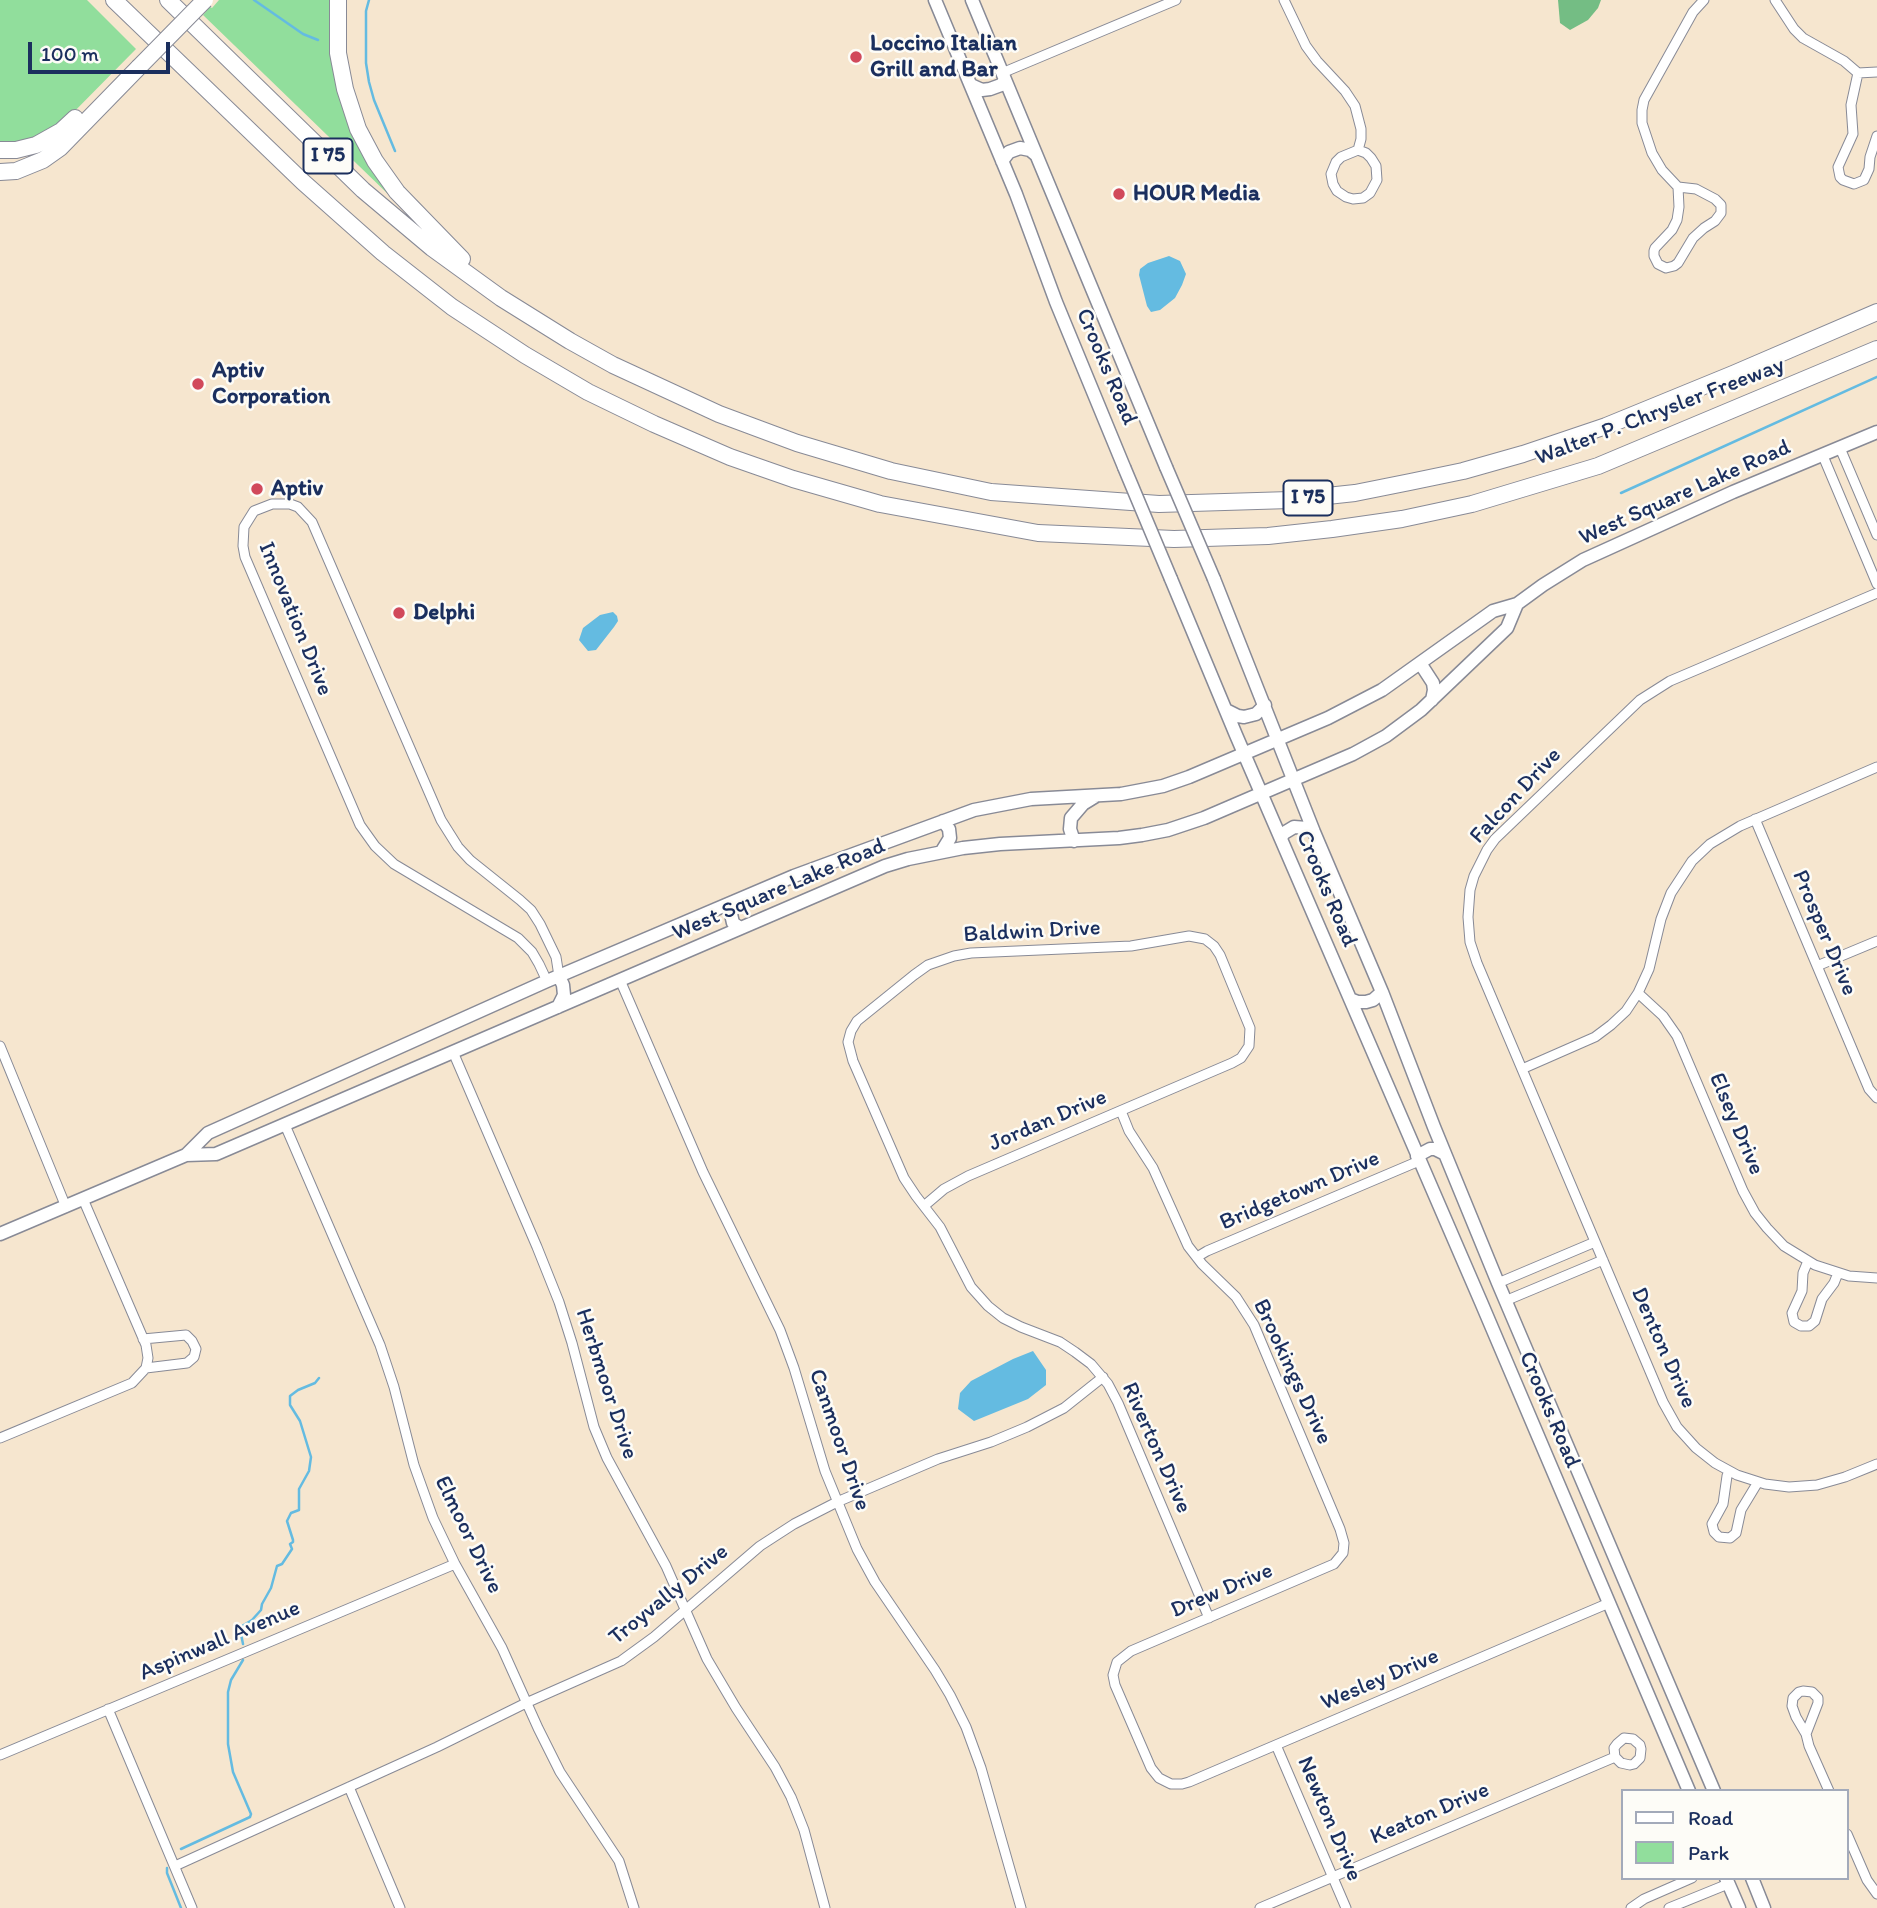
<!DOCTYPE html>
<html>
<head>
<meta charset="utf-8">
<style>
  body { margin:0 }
  #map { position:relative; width:1877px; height:1908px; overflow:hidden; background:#f6e6cf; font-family:Itim,sans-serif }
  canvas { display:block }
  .legend { position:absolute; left:1621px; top:1789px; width:228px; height:91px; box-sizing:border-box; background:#fdfcf7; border:2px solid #a3aaba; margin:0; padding:9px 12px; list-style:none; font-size:21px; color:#1b2f5e }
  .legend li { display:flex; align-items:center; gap:14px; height:35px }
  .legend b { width:35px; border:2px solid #a3aaba }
  .scale { position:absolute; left:28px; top:42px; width:142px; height:32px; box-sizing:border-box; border:4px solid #1b2f5e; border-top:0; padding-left:9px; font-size:21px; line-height:24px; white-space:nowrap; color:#1b2f5e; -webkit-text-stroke:5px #fdfcf7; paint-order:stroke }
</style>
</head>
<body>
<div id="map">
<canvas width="1877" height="1908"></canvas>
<ul class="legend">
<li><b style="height:9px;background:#fff"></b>Road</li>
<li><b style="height:19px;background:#91de9c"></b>Park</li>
</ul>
<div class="scale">100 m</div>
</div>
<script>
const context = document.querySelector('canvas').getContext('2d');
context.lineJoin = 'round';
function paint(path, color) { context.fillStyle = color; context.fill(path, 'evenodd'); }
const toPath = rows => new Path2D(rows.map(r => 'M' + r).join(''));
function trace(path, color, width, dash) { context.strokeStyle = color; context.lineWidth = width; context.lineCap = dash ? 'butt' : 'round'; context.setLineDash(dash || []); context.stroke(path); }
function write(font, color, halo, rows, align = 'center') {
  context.font = font + ' Itim,sans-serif'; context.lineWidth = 5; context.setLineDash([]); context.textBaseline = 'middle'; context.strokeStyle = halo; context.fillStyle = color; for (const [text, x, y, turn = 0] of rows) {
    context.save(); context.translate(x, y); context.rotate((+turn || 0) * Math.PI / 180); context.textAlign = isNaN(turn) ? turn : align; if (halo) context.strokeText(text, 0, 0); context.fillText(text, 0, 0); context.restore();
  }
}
paint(toPath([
  [0,0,87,0,136,49,61,125,44,135,15,144,0,144],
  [219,0,333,0,333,48,389,195,203,15,210,7,212,8]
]), '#91de9c');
paint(toPath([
  [1558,0,1601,0,1598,8,1588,20,1570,30,1560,23]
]), '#74bd84');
paint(toPath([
  [1169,256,1180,261,1186,274,1182,285,1175,298,1160,310,1151,312,1147,306,1139,275,1140,269,1148,263],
  [613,612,617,616,618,621,614,627,596,650,588,651,579,640,583,628,600,615],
  [1033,1351,1046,1370,1046,1385,1028,1399,974,1421,958,1409,960,1393,971,1381,1013,1359]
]), '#64bbe1');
trace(toPath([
  [254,0,303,34,318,40],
  [369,0,366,11,366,63,369,82,374,100,395,151],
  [1621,493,1877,377],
  [243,1644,240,1629,242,1626,252,1620,261,1610,262,1604,271,1588,277,1566,282,1564,292,1549,290,1544,293,1542,293,1540,287,1521,291,1513,299,1510,299,1489,309,1471,311,1457,300,1421,290,1405,290,1396,298,1390,315,1383,319,1378],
  [181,1849,250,1817,251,1814,233,1772,228,1744,228,1692,231,1680,243,1660],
  [167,1868,167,1873,181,1908]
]), '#64bbe1', 2.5);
const minor = toPath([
  [1284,0,1306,46,1317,61,1345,91,1355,106,1361,129,1361,139,1358,150],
  [1775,0,1794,29,1803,38,1844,61,1858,73,1877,72],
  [1002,73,1176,0],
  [1858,73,1851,105,1853,134,1838,167,1840,177,1843,180,1854,184,1864,180,1869,169,1870,157,1877,136],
  [1358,150,1366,153,1371,158,1376,166,1377,180,1370,193,1363,198,1353,199,1346,197,1337,191,1333,184,1331,174,1336,162,1341,157,1358,150],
  [1678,187,1696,189,1715,199,1721,205,1721,213,1715,221,1704,228,1693,238,1678,263,1674,266,1666,268,1658,264,1654,256,1654,251,1655,248,1672,230,1677,220,1679,207,1678,187,1662,170,1652,153,1642,123,1642,110,1644,100,1693,12,1704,0],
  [1840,448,1877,535],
  [1823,456,1877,584],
  [1877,593,1670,681,1640,700,1495,839,1487,850,1474,876,1470,890,1468,917,1470,942,1477,963,1663,1402,1677,1427,1696,1448,1715,1463,1737,1475,1765,1484,1789,1487,1817,1485,1845,1477,1877,1464],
  [1755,819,1869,1089,1877,1098],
  [1817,966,1877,941],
  [620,980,703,1172,780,1330,794,1368,825,1471,857,1549,875,1582,935,1670,950,1695,966,1727,981,1768,1021,1908],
  [547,981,539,964,532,952,518,938,394,864,375,846,360,825,245,557,243,546,244,527,254,511,272,504,290,504,298,507,312,522,441,820,458,847,470,860,520,900,531,910,540,924,556,957,559,976],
  [1638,993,1663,1016,1677,1036,1743,1191,1755,1213,1767,1228,1784,1246,1815,1265,1849,1276,1877,1278],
  [0,1046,66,1207],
  [453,1052,537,1247,559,1302,572,1343,594,1427,607,1458,666,1566,707,1659,736,1708,775,1767,791,1797,804,1830,825,1908],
  [1522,1069,1595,1037,1611,1025,1626,1011,1638,993,1649,969,1661,919,1671,893,1692,861,1710,844,1740,826,1877,767],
  [1121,1111,1129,1131,1153,1168,1188,1246,1202,1264,1236,1297,1254,1325,1340,1529,1344,1543,1343,1553,1334,1564,1131,1651,1117,1662,1113,1675,1115,1685,1151,1768,1159,1778,1171,1784,1182,1784,1189,1782,1609,1603],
  [285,1125,380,1345,394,1387,414,1465,433,1518,455,1564,502,1648,538,1728,560,1772,619,1861,634,1908],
  [924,1206,944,1189,968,1176,1232,1063,1241,1058,1249,1046,1250,1028,1220,955,1214,946,1205,939,1189,936,1131,946,971,953,954,956,928,965,914,975,857,1021,851,1031,848,1042,853,1061,904,1178,916,1196,940,1227,971,1287,988,1306,1003,1318,1021,1327,1060,1342,1075,1352,1091,1364,1108,1384,1118,1403,1209,1618],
  [1197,1257,1207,1251,1419,1161],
  [1808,1261,1803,1273,1802,1291,1792,1313,1794,1322,1801,1326,1809,1326,1815,1321,1822,1299,1834,1283,1838,1273],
  [1498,1283,1595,1242],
  [1505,1301,1603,1260],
  [143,1339,186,1335,192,1341,196,1349,194,1357,187,1363,146,1368],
  [0,1438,132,1383,146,1368,148,1358,146,1345,83,1199],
  [1729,1471,1727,1476,1723,1504,1712,1524,1714,1532,1719,1537,1730,1538,1736,1533,1741,1510,1758,1482],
  [108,1709,192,1908],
  [1806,1734,1818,1703,1818,1698,1812,1692,1803,1691,1799,1692,1793,1698,1792,1706,1796,1717,1806,1734,1809,1746,1829,1791],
  [1276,1745,1346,1908],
  [0,1755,455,1564],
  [349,1787,400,1908],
  [1847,1834,1867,1880,1877,1894],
  [175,1866,437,1747,526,1703,621,1661,654,1637,760,1546,794,1524,837,1502,938,1459,991,1442,1027,1427,1064,1408,1103,1377],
  [1260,1908,1615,1757,1621,1763,1630,1765,1634,1764,1640,1758,1641,1749,1640,1745,1633,1739,1624,1738,1617,1744,1614,1748,1615,1757],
  [1631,1908,1644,1899,1692,1878],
  [1669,1908,1728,1884]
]);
const secondary = toPath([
  [935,0,1016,194,1056,302,1124,467],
  [972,0,1166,467],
  [971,85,982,90,990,89,1001,85,1005,80],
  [1002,161,1009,152,1020,148,1030,150,1036,155],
  [1171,579,1236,735,1481,1302,1689,1791],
  [1214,579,1314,832,1382,992,1434,1127,1498,1283,1714,1791],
  [1420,663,1433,683,1434,690,1432,700],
  [1226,710,1238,716,1244,717,1256,714,1265,705],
  [1281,838,1284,833,1294,827,1307,828,1314,832],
  [1074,841,1070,829,1071,818,1083,804,1096,796],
  [942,851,950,838,949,829,943,821],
  [736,901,731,914,733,923,740,928],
  [1350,999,1358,1002,1366,1002,1373,1000,1382,992],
  [558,1007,564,995,563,985,559,976],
  [186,1155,216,1154,885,866,908,859,963,848,1000,844,1119,838,1142,835,1168,830,1204,818,1353,754,1386,736,1421,710,1507,628,1517,604],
  [1417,1156,1430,1149,1435,1149,1445,1154],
  [0,1234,186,1155,208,1133,547,981,794,876,974,810,1031,799,1121,794,1163,786,1189,777,1328,718,1382,690,1493,611,1517,604,1543,585,1583,560,1733,492,1877,432],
  [1726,1878,1739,1908],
  [1752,1878,1764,1908]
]);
const motorway = toPath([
  [114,0,303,182,383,253,452,307,525,355,588,392,654,424,730,457,793,479,880,504,1038,533,1174,539,1268,536,1332,529,1402,519,1472,504,1598,466,1877,349],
  [168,0,363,190,432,248,501,298,570,341,613,365,719,414,797,443,891,471,991,492,1159,504,1290,500,1355,493,1410,482,1463,471,1523,454,1606,426,1733,374,1877,312],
  [338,0,338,53,345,89,358,129,375,161,397,192,462,259],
  [0,150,16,150,36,145,61,131,75,118],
  [0,172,16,171,43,160,60,148,139,67]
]);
trace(minor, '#888a96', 11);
trace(secondary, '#888a96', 15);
trace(motorway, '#888a96', 18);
trace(minor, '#fff', 9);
trace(secondary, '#fff', 12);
trace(motorway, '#fff', 16);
const secondaryBridge = toPath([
  [1124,467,1171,579],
  [1166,467,1214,579]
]);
const motorwayBridge = toPath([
  [139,67,205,0]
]);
trace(secondaryBridge, '#888a96', 15, []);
trace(motorwayBridge, '#888a96', 18, []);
trace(secondaryBridge, '#fff', 12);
trace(motorwayBridge, '#fff', 16);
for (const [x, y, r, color] of [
  [856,57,7,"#d1495b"],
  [1119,194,7,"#d1495b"],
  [198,384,7,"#d1495b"],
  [257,489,7,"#d1495b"],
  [399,613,7,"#d1495b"]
]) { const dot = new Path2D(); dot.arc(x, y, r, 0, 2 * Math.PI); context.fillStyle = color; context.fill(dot); trace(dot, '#fdfcf7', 2.5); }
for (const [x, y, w] of [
  [328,156,49],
  [1308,498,49]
]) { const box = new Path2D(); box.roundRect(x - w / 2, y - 17.5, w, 35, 5); context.fillStyle = '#fdfcf7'; context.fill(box); trace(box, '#1b2f5e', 2); }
write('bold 21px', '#1b2f5e', null, [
  ["I 75",328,156],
  ["I 75",1308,498]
]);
write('bold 23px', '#1b2f5e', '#fdfcf7', [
  ["Loccino Italian",870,44],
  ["Grill and Bar",870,70],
  ["HOUR Media",1133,194],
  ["Aptiv",212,371],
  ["Corporation",212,397],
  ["Aptiv",271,489],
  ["Delphi",413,613]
], 'left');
write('23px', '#1b2f5e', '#fdfcf7', [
  ["Crooks Road",1106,367,67],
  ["Walter P. Chrysler Freeway",1660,412,-21],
  ["West Square Lake Road",1685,493,-24],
  ["Innovation Drive",295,619,68],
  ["Falcon Drive",1516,796,-47],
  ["Crooks Road",1326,889,67],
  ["West Square Lake Road",779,890,-23],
  ["Baldwin Drive",1032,932,-3],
  ["Prosper Drive",1824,933,67],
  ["Jordan Drive",1048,1121,-23],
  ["Elsey Drive",1736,1124,67],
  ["Bridgetown Drive",1300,1191,-23],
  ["Denton Drive",1663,1348,66],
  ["Brookings Drive",1292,1372,65],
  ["Herbmoor Drive",606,1384,72],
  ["Crooks Road",1549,1410,67],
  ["Canmoor Drive",839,1440,71],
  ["Riverton Drive",1156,1448,66],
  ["Elmoor Drive",468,1535,64],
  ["Drew Drive",1222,1591,-23],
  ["Troyvally Drive",669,1595,-39],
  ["Aspinwall Avenue",220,1641,-23],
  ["Wesley Drive",1380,1680,-23],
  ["Keaton Drive",1430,1814,-23],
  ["Newton Drive",1329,1819,67]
]);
</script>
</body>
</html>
